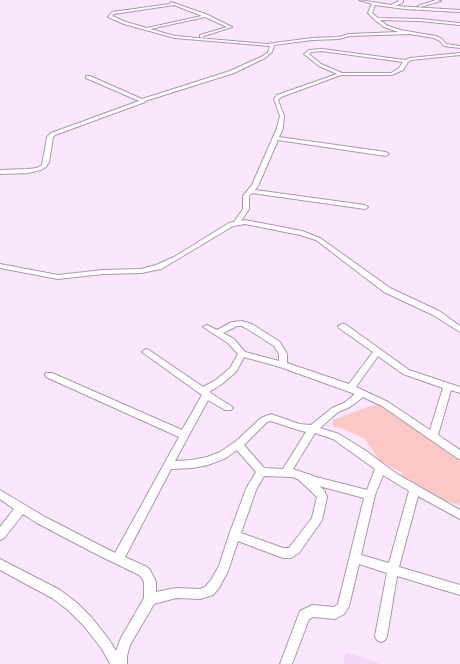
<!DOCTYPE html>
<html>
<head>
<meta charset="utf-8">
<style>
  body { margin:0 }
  canvas { display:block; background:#fae6fd }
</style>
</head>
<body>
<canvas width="460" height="664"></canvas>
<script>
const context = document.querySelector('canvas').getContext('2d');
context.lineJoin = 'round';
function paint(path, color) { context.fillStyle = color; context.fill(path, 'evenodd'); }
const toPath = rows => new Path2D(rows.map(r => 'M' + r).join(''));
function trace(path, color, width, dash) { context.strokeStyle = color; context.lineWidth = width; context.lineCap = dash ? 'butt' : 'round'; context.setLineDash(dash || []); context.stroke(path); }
paint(toPath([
  [346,652,381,664,343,664]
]), '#f4d6f9');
paint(toPath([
  [380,405,400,415,460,458,460,503,458,505,442,499,404,481,399,476,403,473,380,461,365,439,341,428,333,427,333,420,368,407]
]), '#fcc8c6');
const street = toPath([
  [359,0,391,5,399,1,398,0,403,0,403,2,396,6,460,10,460,12,405,9,375,5,372,13,378,18,420,19,460,23,460,25,420,21,380,20,386,25,400,30,436,36,442,39,446,44,460,46,460,48,444,46,440,41,434,38,410,34,349,36,339,39,312,40,274,45,272,52,265,58,234,73,145,101,145,102,55,135,53,137,49,162,46,167,41,170,28,173,0,174,0,170,28,169,37,168,42,165,47,137,51,133,139,101,86,78,86,76,90,76,142,99,230,71,263,56,268,52,270,46,175,38,124,24,108,17,112,12,170,4,171,2,208,15,232,27,204,36,202,38,200,37,200,35,227,27,205,17,150,29,175,36,267,44,312,38,339,37,349,34,399,32,384,27,375,20,368,13,372,4,359,0],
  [174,5,202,16,147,28,126,22,112,16,114,14,174,5],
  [436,0,441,1,420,7,418,6,436,0],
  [322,49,405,60,410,58,460,53,460,55,411,60,408,62,403,70,392,75,341,75,281,97,278,100,284,116,283,128,279,137,386,152,389,154,386,156,278,140,258,186,255,190,365,205,368,207,365,209,252,193,249,196,249,209,241,221,245,220,302,231,320,238,390,288,439,311,460,326,460,332,433,315,384,292,316,240,300,235,245,224,233,226,178,259,161,269,141,273,103,274,58,279,0,268,0,264,58,275,103,270,141,269,156,265,174,257,229,223,234,222,243,209,243,196,252,185,277,128,280,116,274,99,277,95,337,74,319,66,304,54,309,50,322,49],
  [322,51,403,62,399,68,391,73,342,73,321,64,309,54,311,52,322,51],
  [242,321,252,324,280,342,287,354,287,363,349,384,373,352,339,328,338,326,342,324,345,324,409,370,460,387,460,393,451,390,438,435,460,450,460,459,457,458,382,406,363,397,350,407,338,412,320,428,339,434,366,451,397,474,460,510,460,519,418,496,399,567,460,585,460,595,397,576,387,636,385,640,381,642,377,640,375,636,387,573,359,564,349,606,344,614,335,619,313,617,309,619,292,664,280,664,300,611,312,605,334,607,338,604,364,498,319,486,324,490,327,497,322,520,299,553,291,558,283,558,238,541,228,571,219,588,213,595,200,599,176,598,154,604,130,645,127,656,127,664,110,664,102,649,84,626,68,610,52,598,0,570,0,559,60,590,76,602,92,618,110,641,116,651,121,638,144,598,144,582,142,578,139,575,94,553,37,523,23,514,4,538,0,540,0,527,14,509,0,499,0,490,45,517,115,553,179,437,46,377,45,375,46,373,52,373,182,430,202,395,142,352,146,349,149,350,203,387,216,380,230,368,238,354,228,343,203,327,207,325,217,330,232,322,242,321],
  [237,326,241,326,246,328,274,346,279,354,279,361,245,352,234,339,223,333,237,326],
  [378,356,403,374,443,388,430,430,388,402,356,387,378,356],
  [244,357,280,367,355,394,344,403,332,408,311,425,299,424,271,414,261,418,235,442,220,452,207,457,192,460,175,461,208,400,225,410,231,410,233,408,231,406,209,392,222,384,236,372,244,357],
  [271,421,295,429,306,432,283,469,264,468,244,445,267,422,271,421],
  [315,433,333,439,375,469,367,490,316,477,293,469,315,433],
  [237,450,256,472,246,489,229,535,219,566,211,580,205,587,200,589,176,588,156,592,156,582,150,570,147,567,125,557,171,469,192,468,208,465,226,458,237,450],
  [383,475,409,491,389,563,361,555,375,495,383,475],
  [264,476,292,477,298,479,317,497,312,518,289,548,283,548,241,533,256,490,264,476]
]);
trace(street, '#ad96b0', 2);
paint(street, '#fff');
</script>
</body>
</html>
